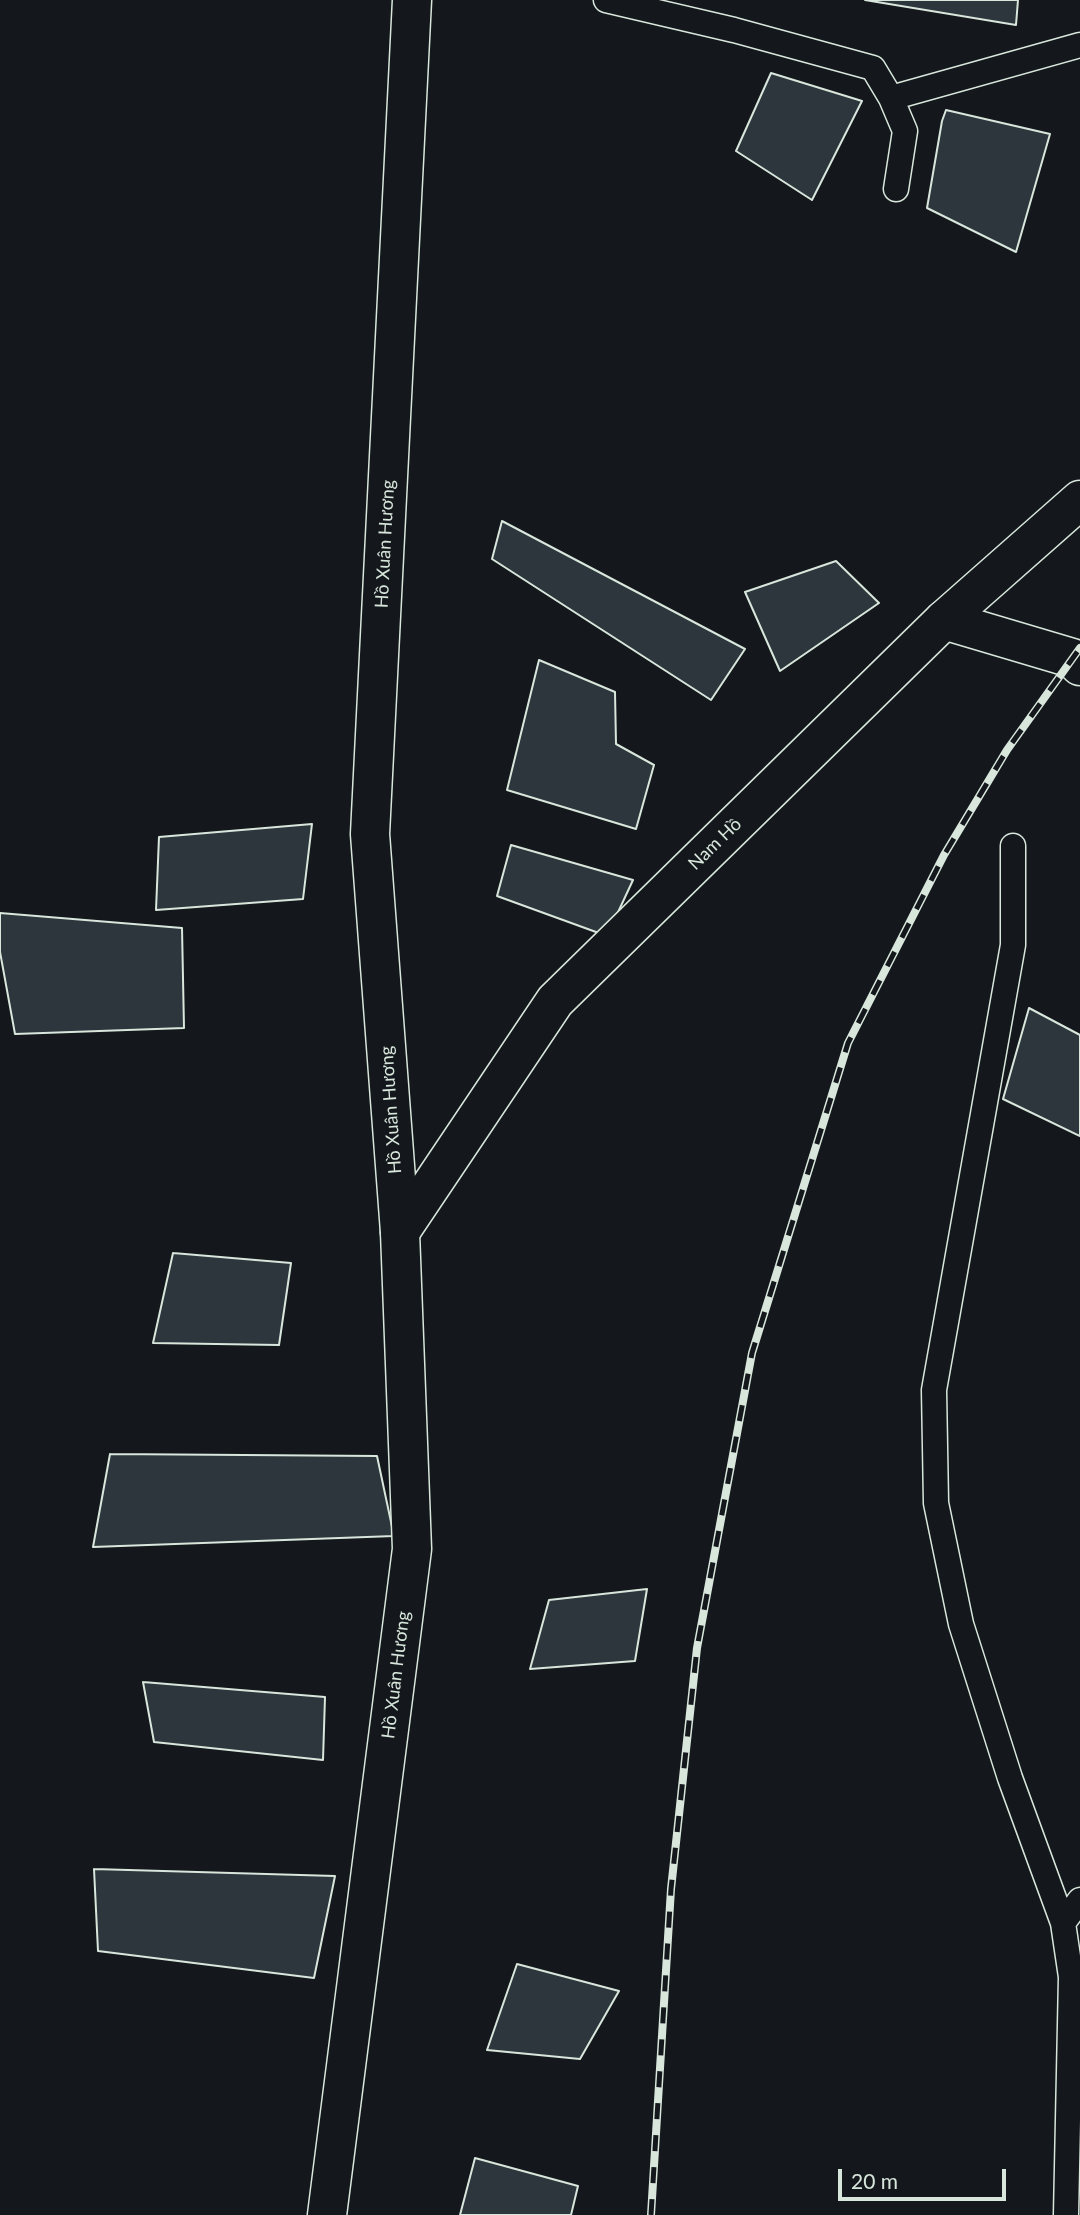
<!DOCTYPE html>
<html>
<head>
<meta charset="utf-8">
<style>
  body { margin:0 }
  #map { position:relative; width:1080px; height:2215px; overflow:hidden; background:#14181c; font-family:Lato,sans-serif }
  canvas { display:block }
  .scale { position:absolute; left:838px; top:2169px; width:168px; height:32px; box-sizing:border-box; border:4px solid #d8e6dc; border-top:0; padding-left:9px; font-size:21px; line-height:24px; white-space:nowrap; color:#d8e6dc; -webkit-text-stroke:5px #14181c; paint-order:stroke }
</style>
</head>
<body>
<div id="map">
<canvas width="1080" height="2215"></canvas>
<div class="scale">20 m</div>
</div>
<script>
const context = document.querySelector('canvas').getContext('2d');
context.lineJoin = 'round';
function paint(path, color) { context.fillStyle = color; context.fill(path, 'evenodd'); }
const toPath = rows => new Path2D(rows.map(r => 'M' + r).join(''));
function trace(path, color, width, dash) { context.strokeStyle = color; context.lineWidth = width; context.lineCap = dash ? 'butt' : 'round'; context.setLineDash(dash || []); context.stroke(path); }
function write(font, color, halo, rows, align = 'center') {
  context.font = font + ' Lato,sans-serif'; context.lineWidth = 5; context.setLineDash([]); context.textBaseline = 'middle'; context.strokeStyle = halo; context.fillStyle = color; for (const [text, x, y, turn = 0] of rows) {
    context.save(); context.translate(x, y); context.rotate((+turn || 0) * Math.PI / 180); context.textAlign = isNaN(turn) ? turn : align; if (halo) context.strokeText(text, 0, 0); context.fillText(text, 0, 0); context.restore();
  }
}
const building = toPath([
  [865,0,1018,0,1016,25,865,0],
  [771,73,862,101,812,200,736,151,771,73],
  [946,110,1050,134,1016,252,927,208,942,121,946,110],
  [502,521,745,649,711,700,492,559,502,521],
  [836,561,879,603,780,671,745,592,836,561],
  [539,660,615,692,616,744,654,765,636,829,507,790,539,660],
  [312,824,303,899,156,910,159,837,312,824],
  [511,845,633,880,607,936,497,896,511,845],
  [0,913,182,928,184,1028,15,1034,0,952,0,913],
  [1029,1008,1080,1035,1080,1136,1003,1099,1029,1008],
  [173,1253,291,1263,279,1345,153,1343,173,1253],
  [110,1454,377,1456,394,1536,93,1547,110,1454],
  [647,1589,635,1661,530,1669,549,1600,647,1589],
  [143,1682,325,1697,323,1760,154,1742,143,1682],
  [94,1869,335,1876,314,1978,98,1951,94,1869],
  [517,1964,619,1991,580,2059,487,2050,517,1964],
  [475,2158,578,2186,571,2215,460,2215,475,2158]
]);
paint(building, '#2c363c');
trace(building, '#d8e6dc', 2);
const service = toPath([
  [606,0,734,30,873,68,891,98,905,131,896,189],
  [891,98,1080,45],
  [1013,846,1013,945,934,1390,936,1503,961,1624,1010,1778,1063,1923,1071,1977,1066,2215],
  [1063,1923,1080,1900]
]);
const minor = toPath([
  [944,620,1072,658,1080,666]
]);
const tertiary = toPath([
  [400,1232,555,1001,944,620,1080,500]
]);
const secondary = toPath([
  [327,2215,412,1549,400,1232,370,834,412,0]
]);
trace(service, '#d8e6dc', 27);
trace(minor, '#d8e6dc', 41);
trace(tertiary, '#d8e6dc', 41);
trace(secondary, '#d8e6dc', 41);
trace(service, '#14181c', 24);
trace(minor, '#14181c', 38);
trace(tertiary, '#14181c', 38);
trace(secondary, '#14181c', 38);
const rail = toPath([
  [651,2215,671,1889,697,1648,752,1353,848,1043,944,855,1007,750,1080,648]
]);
trace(rail, '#d8e6dc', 8);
trace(rail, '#14181c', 5, [16]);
write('18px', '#d8e6dc', '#14181c', [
  ["Hồ Xuân Hương",385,544,-87],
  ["Nam Hồ",715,844,-44],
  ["Hồ Xuân Hương",391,1110,-94],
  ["Hồ Xuân Hương",396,1675,-83]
]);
</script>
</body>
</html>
